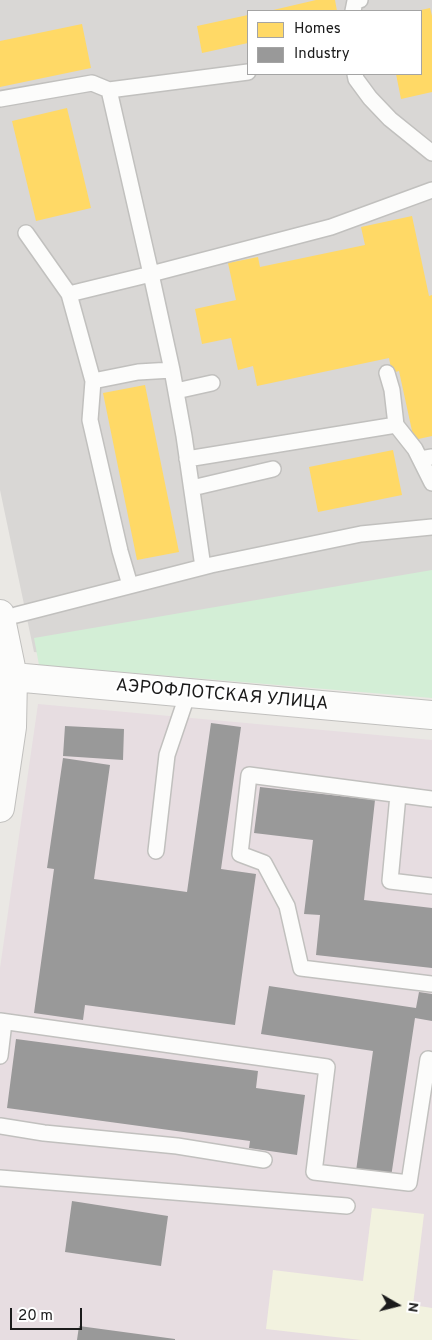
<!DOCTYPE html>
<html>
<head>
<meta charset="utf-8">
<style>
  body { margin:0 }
  #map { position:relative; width:432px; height:1340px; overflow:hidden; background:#eae8e4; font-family:Overpass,sans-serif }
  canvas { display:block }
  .legend { position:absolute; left:247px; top:10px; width:175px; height:65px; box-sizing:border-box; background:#fff; border:1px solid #a4a4a4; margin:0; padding:6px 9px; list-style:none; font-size:15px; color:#1b1b1b }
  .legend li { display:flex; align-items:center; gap:10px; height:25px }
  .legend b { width:25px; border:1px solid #a4a4a4 }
  .north { position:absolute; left:372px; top:1280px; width:50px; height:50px; -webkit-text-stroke:4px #fff; paint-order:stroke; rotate:98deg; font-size:14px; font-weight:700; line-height:20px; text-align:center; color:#1b1b1b }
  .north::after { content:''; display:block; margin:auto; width:18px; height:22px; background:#1b1b1b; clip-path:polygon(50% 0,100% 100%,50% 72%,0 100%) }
  .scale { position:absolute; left:10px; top:1308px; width:72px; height:22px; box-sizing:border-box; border:2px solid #1b1b1b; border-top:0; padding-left:6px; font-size:15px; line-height:18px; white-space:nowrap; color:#1b1b1b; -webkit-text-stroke:4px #fff; paint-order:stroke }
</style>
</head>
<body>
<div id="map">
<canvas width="432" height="1340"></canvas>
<ul class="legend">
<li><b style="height:14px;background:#ffd966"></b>Homes</li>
<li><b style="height:14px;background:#999"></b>Industry</li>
</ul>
<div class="north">N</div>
<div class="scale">20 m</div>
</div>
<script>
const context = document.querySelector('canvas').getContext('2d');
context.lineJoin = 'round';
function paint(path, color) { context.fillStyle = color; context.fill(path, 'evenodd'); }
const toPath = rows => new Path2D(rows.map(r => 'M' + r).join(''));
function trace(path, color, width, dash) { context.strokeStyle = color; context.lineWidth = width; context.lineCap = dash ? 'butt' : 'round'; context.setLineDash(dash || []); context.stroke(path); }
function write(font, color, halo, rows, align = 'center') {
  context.font = font + ' Overpass,sans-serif'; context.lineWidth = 5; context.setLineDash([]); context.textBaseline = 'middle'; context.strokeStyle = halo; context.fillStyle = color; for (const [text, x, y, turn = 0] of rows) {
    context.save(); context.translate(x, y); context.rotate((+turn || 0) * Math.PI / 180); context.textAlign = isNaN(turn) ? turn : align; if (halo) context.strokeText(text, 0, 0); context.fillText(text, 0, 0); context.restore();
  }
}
paint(toPath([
  [0,0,432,0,432,689,34,652,0,490],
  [248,11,421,11,421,74,248,74]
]), '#d9d7d5');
paint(toPath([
  [38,704,432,740,432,1340,0,1340,0,968]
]), '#e7dde1');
paint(toPath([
  [372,1208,424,1214,413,1305,432,1308,432,1340,361,1340,266,1329,273,1270,363,1281]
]), '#f2f2df');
paint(toPath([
  [432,570,432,698,39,665,34,638]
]), '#d3eed6');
paint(toPath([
  [316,0,335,0,337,11,269,11],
  [430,8,432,16,432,92,401,99,396,74,421,74,421,10],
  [248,15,248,43,202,53,197,26],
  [82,24,91,68,0,87,0,41],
  [67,108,91,208,36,221,12,121],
  [412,216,429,296,432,295,432,436,414,440,399,371,392,373,389,358,257,386,253,366,238,370,231,338,202,344,195,309,236,300,228,263,258,257,260,267,365,245,361,227],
  [145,385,179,552,137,560,103,393],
  [393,450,402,495,318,512,309,467]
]), '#ffd966');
paint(toPath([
  [211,723,241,727,221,869,256,874,235,1025,85,1005,83,1020,34,1013,54,869,47,868,63,758,110,765,94,879,187,892],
  [65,726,124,729,123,760,63,756],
  [260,787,375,800,364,900,432,908,432,968,316,955,320,915,304,914,313,840,254,833],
  [269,986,416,1008,419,992,432,994,432,1021,415,1018,391,1177,356,1171,373,1051,261,1034],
  [16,1039,258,1071,256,1088,305,1095,297,1155,249,1148,250,1141,7,1108],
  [72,1201,168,1216,161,1266,65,1252],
  [79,1326,175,1339,175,1340,77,1340]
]), '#999');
const service = toPath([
  [353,11,355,1,360,0],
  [355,74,356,79,370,98,390,119,432,153],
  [109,90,248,72],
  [0,99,92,83,109,90,151,274,331,227,432,190],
  [26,233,69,294],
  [387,373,392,390,396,425,415,449,420,459],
  [93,381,69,294,151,274,172,370],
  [176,391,212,383],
  [432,457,420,459,432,483],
  [187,459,396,425],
  [192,488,273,469],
  [130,585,120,551,90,420,93,381,138,372,172,370,184,436,203,567],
  [16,615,211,565,361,534,432,527],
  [398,795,390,881,432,886],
  [432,799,249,775,240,854,264,863,287,906,301,968,432,984],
  [156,851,167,755,188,693],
  [0,1021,327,1067,314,1172,409,1183,428,1059,432,1060],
  [0,1056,4,1022],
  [0,1126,44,1133,177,1146,264,1160],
  [0,1178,347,1206]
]);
const minor = toPath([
  [0,614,13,677,12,727,0,808],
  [0,679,13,677,432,715]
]);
trace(service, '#c1c0be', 18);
trace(minor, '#c1c0be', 30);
trace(service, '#fcfcfb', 15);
trace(minor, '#fcfcfb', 28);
write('18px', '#1b1b1b', '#fff', [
  ["АЭРОФЛОТСКАЯ УЛИЦА",222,696,5]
]);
</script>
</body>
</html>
